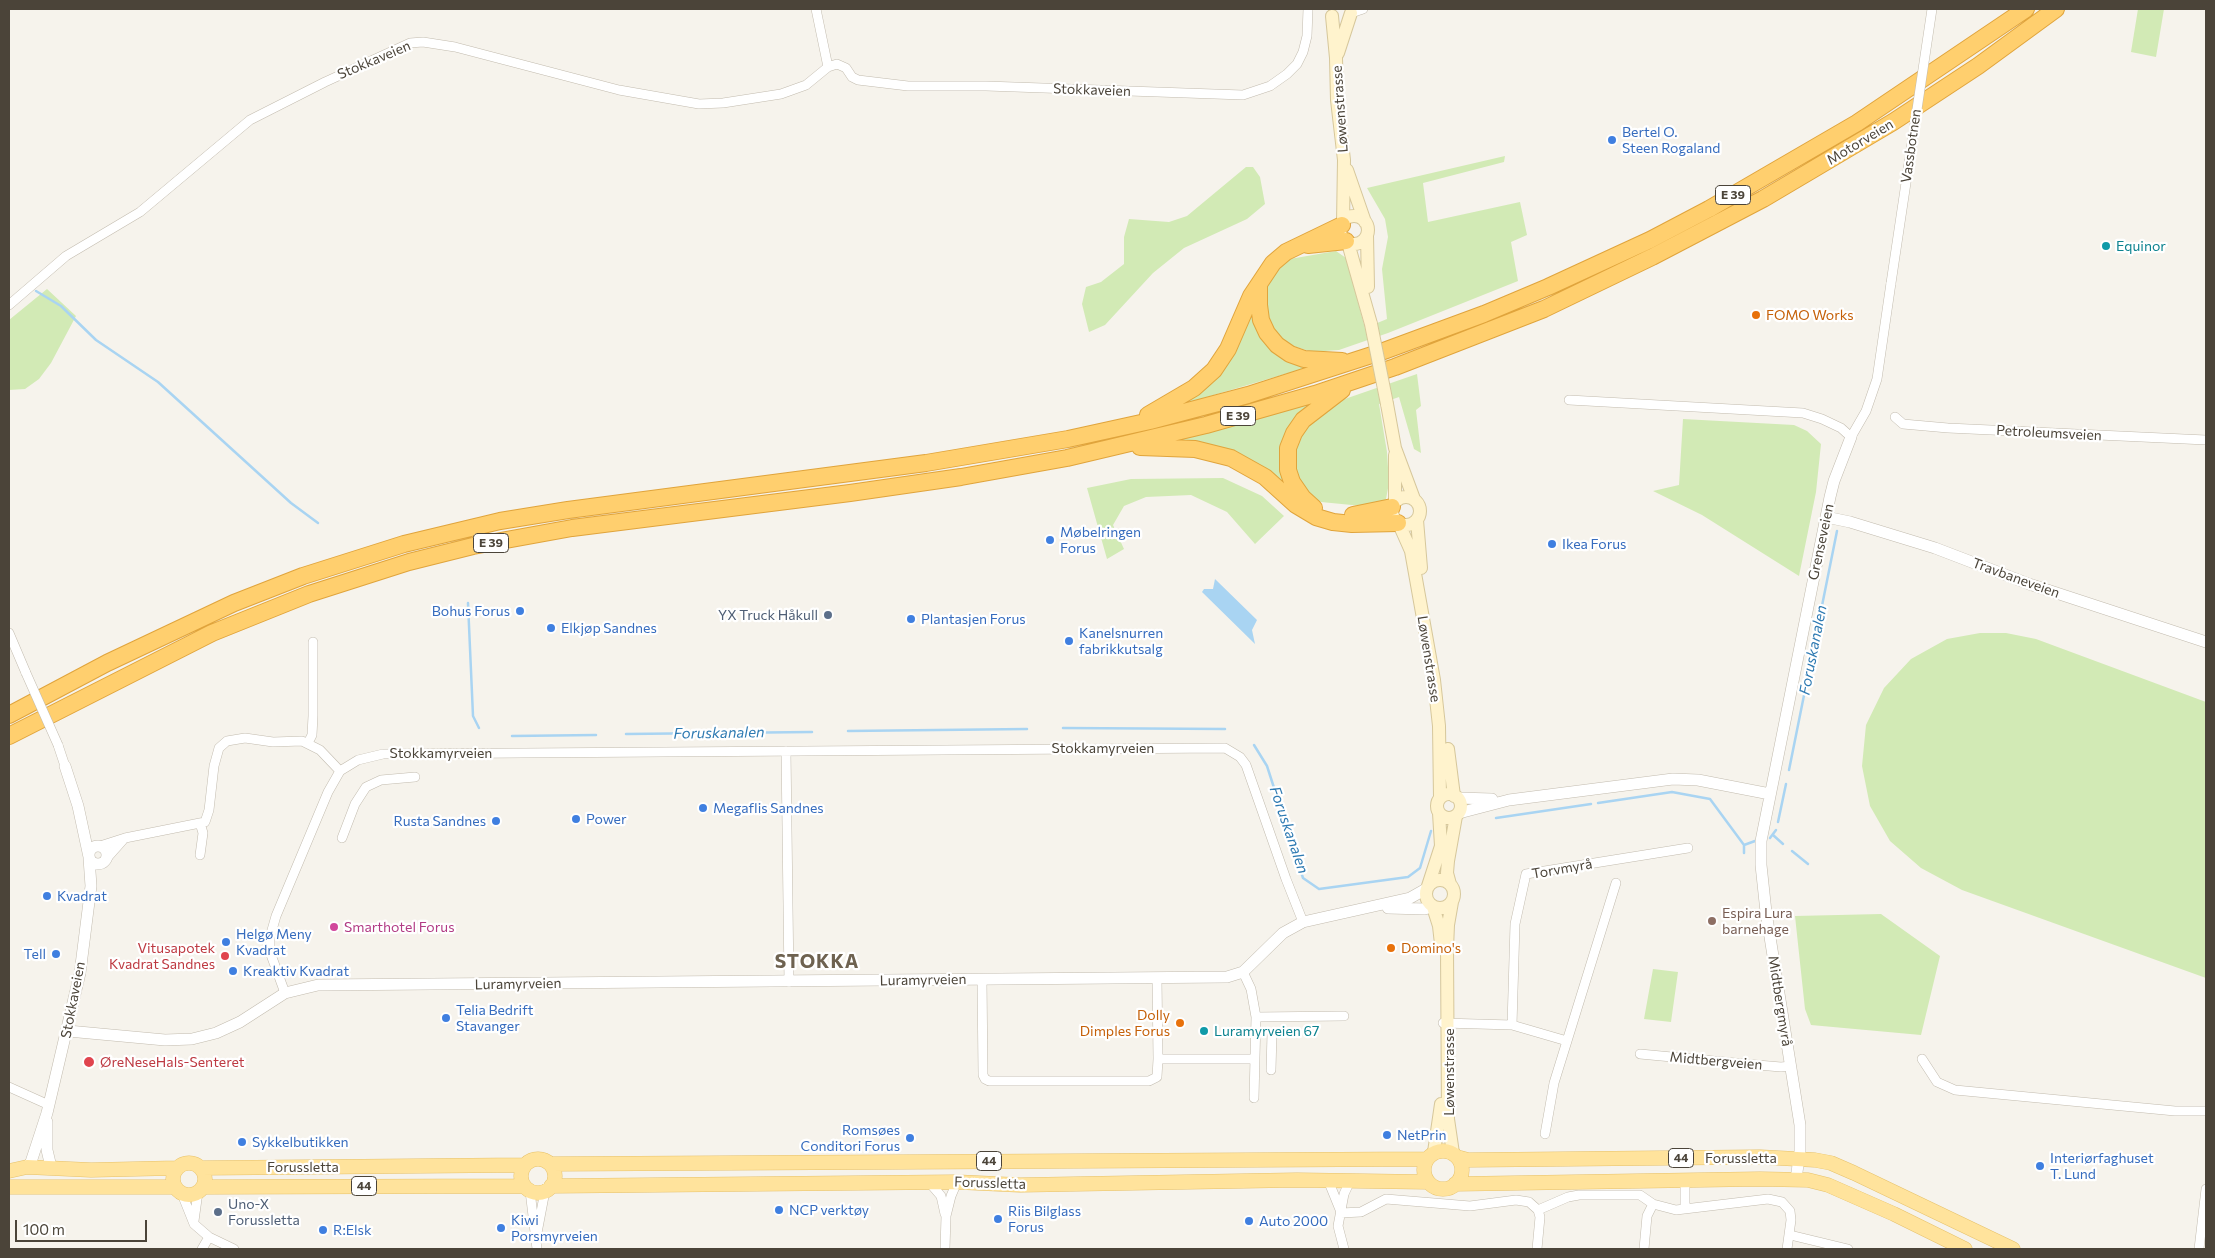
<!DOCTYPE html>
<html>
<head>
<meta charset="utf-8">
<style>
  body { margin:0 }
  #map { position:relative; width:2215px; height:1258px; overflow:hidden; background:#f6f3ec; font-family:Commissioner,sans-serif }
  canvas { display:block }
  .frame { position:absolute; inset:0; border:10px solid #4b4439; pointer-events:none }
  .scale { position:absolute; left:15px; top:1220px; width:132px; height:22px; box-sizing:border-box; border:2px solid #4b4439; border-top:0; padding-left:6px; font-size:15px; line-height:18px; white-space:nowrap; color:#4b4439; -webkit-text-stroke:4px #fff; paint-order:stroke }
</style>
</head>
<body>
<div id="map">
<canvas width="2215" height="1258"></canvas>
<div class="frame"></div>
<div class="scale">100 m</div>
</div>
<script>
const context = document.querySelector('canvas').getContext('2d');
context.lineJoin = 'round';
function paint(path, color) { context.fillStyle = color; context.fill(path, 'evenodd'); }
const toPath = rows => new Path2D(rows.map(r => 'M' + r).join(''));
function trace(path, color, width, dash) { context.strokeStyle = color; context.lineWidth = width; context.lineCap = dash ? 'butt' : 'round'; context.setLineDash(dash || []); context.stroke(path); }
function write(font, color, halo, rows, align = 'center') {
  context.font = font + ' Commissioner,sans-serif'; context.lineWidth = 4.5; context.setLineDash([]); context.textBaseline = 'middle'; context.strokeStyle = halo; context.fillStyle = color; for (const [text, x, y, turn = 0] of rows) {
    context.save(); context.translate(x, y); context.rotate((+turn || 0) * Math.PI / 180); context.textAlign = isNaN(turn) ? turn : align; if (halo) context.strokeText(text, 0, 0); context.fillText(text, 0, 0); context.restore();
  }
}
paint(toPath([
  [2138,9,2164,9,2156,57,2131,52],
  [1505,156,1504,162,1423,183,1428,222,1520,202,1527,235,1511,242,1518,281,1388,333,1339,350,1312,352,1293,346,1280,339,1267,318,1264,294,1269,277,1284,260,1336,251,1346,258,1365,328,1387,319,1382,269,1388,237,1385,219,1367,188],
  [1246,167,1253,167,1260,177,1265,204,1247,219,1184,248,1153,273,1105,325,1089,332,1082,304,1086,287,1101,282,1124,264,1124,237,1129,219,1169,222,1187,216],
  [47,289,76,316,51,363,39,379,25,389,9,390,9,320],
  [1250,307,1257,320,1309,367,1190,402,1189,397],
  [1417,374,1421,406,1416,410,1421,453,1414,449,1399,397,1379,404,1387,452,1389,483,1386,499,1382,504,1362,506,1321,502,1314,499,1306,491,1295,472,1294,448,1302,432,1316,415,1339,401],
  [1317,400,1292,424,1292,489,1179,443,1177,439],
  [1683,419,1794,425,1807,431,1821,444,1816,492,1799,576,1702,515,1653,491,1679,485],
  [1223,478,1262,496,1284,516,1255,544,1227,512,1191,495,1146,497,1124,506,1113,525,1124,549,1107,559,1087,488,1131,479],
  [1980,633,2006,633,2036,639,2206,702,2206,978,1962,890,1921,868,1890,841,1870,806,1862,766,1866,725,1884,688,1911,659,1947,639],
  [1881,914,1940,956,1921,1035,1811,1025,1805,1009,1795,916],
  [1653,969,1678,972,1671,1022,1644,1019]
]), '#d2eab5');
paint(toPath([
  [1215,579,1257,620,1252,630,1255,644,1202,592,1204,589,1213,589]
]), '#a9d4f2');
trace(toPath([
  [36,291,61,306,96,340,158,382,291,503,318,523],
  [468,603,473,716,479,728],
  [1063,728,1225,729],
  [848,731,1027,729],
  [626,734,812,732],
  [512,736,596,735],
  [1254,745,1267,766,1303,878,1319,889,1408,877,1420,868,1431,831],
  [1789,770,1837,531],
  [1598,803,1672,792,1710,799,1744,845],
  [1496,818,1591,804],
  [1778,822,1786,784],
  [1773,835,1783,844],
  [1770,838,1776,830],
  [1792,851,1808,864],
  [1744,853,1744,845,1755,841]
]), '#a9d4f2', 2.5);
const minor = toPath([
  [816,9,828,67],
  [1351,13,1363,9],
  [9,305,66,256,140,212,250,120,325,82,410,43,423,42,455,47,619,90,699,104,723,103,781,94,806,85,828,67,837,64,846,68,852,77,858,80,908,86,986,86,1243,95,1270,86,1287,74,1297,64,1303,52,1307,36,1308,9],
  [1569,400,1803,413,1822,419,1841,428,1851,437,1866,411,1877,379,1891,283],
  [1895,417,1903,424,1948,428,2206,440],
  [9,633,26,673],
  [308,743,312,735,313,716,313,642],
  [58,745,65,766],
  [786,751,789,982],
  [200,823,203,833,200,855],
  [342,838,355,804,366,787,381,780,415,777],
  [100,846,125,838,205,822,209,810,214,766,219,748,227,741,245,738,273,742,302,741,320,750,340,771],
  [107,858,123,840],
  [1243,972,1251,989,1256,1017,1254,1098],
  [1157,978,1158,1059,1254,1059],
  [982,979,983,1075,985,1079,989,1081,1149,1081,1157,1077,1158,1059],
  [285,993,270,952,270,937,276,916,328,792,340,771,358,760,383,754,1225,748,1240,757,1246,765,1286,879,1303,922],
  [1256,1017,1344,1016],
  [1443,1023,1512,1025,1567,1041],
  [1512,1025,1515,924,1526,874,1688,848],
  [1640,1054,1746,1064,1781,1067,1791,1066],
  [1922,1059,1937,1082,1955,1090,2175,1111,2206,1111],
  [1271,1070,1272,1033],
  [9,1087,49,1105],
  [1545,1134,1554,1083,1616,883],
  [1328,1180,1341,1212],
  [929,1182,941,1196,945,1214],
  [530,1191,537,1249],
  [182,1194,194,1224,209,1237],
  [1685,1209,1685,1180],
  [1538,1210,1568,1197,1579,1195,1640,1195,1653,1204],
  [1341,1213,1361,1212,1386,1199,1470,1206,1516,1200,1529,1202,1538,1210,1540,1217,1537,1249],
  [194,1221,198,1192],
  [537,1233,545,1191],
  [1790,1235,1848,1249],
  [202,1249,209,1237,234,1249],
  [945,1249,946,1216,951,1196,957,1182],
  [1344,1249,1338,1226,1344,1194,1350,1181],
  [1644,1249,1647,1216,1653,1204,1676,1210,1768,1199,1782,1202,1790,1211,1791,1220,1787,1249],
  [2199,1249,2206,1189]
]);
const tertiary = toPath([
  [1826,517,1850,522,1935,548,2029,584,2206,642],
  [65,766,78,806,89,857],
  [1458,798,1492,799],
  [1459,813,1509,800,1673,779,1698,780,1770,794],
  '89 855a9 9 0 1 1 18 0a9 9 0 1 1-18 0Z',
  [1388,908,1425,909,1432,906],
  [68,1031,165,1040,192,1039,216,1033,240,1022,285,993,318,985,1227,977,1243,972,1283,933,1303,922,1410,898,1426,889],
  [47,1122,47,1150,51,1167],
  [27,1167,31,1162,47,1113,80,973,91,886,89,858],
  [1796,1179,1800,1151,1800,1125,1766,912,1761,865,1761,841,1830,497,1834,481,1851,437]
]);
const secondary = toPath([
  [1332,16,1336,58,1337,100,1344,160,1343,223],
  [1338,53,1351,13],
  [1347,170,1365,222],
  '1340 230a14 14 0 1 1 28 0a14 14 0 1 1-28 0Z',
  [1367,235,1368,287],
  [1348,243,1371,324],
  [1387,404,1395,448,1414,499],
  [1395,455,1395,501],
  '1392 511a14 14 0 1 1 28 0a14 14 0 1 1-28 0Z',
  [1417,520,1421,568],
  [1399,524,1411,551,1434,680,1439,726,1440,798],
  [1448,749,1454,796],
  '1437 806a12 12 0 1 1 24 0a12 12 0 1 1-24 0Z',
  '1426 894a14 14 0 1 1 28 0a14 14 0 1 1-28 0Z',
  [1450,884,1447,873,1448,861,1456,816],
  [1428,886,1441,846,1439,813],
  [1452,902,1448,925,1447,948,1448,1119,1453,1153],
  [1433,907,1439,926,1441,944],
  [1434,1152,1441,1104]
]);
const primary = toPath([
  '1424 1170a19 19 0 1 1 38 0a19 19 0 1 1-38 0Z',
  [1457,1157,1468,1160,1760,1157,1815,1160,1831,1163,1854,1173,2013,1249],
  '521 1176a17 17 0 1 1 34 0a17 17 0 1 1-34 0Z',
  '173 1179a16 16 0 1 1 32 0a16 16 0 1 1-32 0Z',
  [550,1164,1427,1159],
  [201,1168,525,1165],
  [9,1171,27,1167,91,1170,177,1168],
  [1455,1184,1760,1179,1808,1180,1828,1185,1894,1214,1965,1249],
  [551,1186,957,1182,1020,1185,1297,1180,1428,1182],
  [9,1187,175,1187],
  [204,1187,524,1186]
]);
const motorway = toPath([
  [1308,245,1346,241],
  [1259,285,1259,305,1261,320,1267,333,1277,345,1290,354,1304,359,1342,361],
  [1148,415,1194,388,1214,370,1228,349,1251,296,1273,263,1286,252,1342,225],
  [1140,447,1195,449,1231,458,1265,477,1296,505,1316,517,1333,522,1352,524,1398,523],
  [1314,508,1303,498,1292,482,1288,470,1288,448,1294,433,1303,420,1342,390],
  [1353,515,1392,507],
  [9,715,107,663,234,603,303,576,404,544,500,521,568,510,926,463,1068,439,1150,421,1248,395,1381,352,1484,314,1548,287,1650,240,1709,209,1857,123,2026,9],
  [9,736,212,633,309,594,409,562,473,546,572,528,850,493,961,477,1067,458,1206,425,1315,394,1395,367,1544,309,1652,257,1763,199,1893,122,1978,66,2056,9]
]);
trace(minor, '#c2bbae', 10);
trace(tertiary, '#c2bbae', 12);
trace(secondary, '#d6c79b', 14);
trace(primary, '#e6c16a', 15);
trace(motorway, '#e0a43c', 18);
trace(minor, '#fff', 9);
trace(tertiary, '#fff', 11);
trace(secondary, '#fff3cd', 12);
trace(primary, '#ffe39c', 14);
trace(motorway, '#ffcf6e', 16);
const minorBridge = toPath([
  [1891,283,1932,9],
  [26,673,58,745]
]);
const secondaryBridge = toPath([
  [1371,324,1387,404]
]);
trace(minorBridge, '#c2bbae', 10, []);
trace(secondaryBridge, '#d6c79b', 14, []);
trace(minorBridge, '#fff', 9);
trace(secondaryBridge, '#fff3cd', 12);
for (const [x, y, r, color] of [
  [1612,140,5,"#3f7fe0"],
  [2106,246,5,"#0f9aa8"],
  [1756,315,5,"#e8710a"],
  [1050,540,5,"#3f7fe0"],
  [1552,544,5,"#3f7fe0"],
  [520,611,5,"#3f7fe0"],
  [828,615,5,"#5c6f8a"],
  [911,619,5,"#3f7fe0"],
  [551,628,5,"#3f7fe0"],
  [1069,641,5,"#3f7fe0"],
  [703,808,5,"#3f7fe0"],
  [576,819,5,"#3f7fe0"],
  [496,821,5,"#3f7fe0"],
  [47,896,5,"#3f7fe0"],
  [1712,921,5,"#8d6e63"],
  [334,927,5,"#d1479c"],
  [226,942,5,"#3f7fe0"],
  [1391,948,5,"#e8710a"],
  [56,954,5,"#3f7fe0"],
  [225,956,5,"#e0444e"],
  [233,971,5,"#3f7fe0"],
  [446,1018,5,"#3f7fe0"],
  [1180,1023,5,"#e8710a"],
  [1204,1031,5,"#0f9aa8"],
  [89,1062,6,"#e0444e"],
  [1387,1135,5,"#3f7fe0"],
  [910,1138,5,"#3f7fe0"],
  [242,1142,5,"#3f7fe0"],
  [2040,1166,5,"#3f7fe0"],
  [779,1210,5,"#3f7fe0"],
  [218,1212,5,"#5c6f8a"],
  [998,1219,5,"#3f7fe0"],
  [1249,1221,5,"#3f7fe0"],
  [501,1228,5,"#3f7fe0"],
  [323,1230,5,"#3f7fe0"]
]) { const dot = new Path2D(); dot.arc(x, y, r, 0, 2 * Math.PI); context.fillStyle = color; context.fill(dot); trace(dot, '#fff', 2); }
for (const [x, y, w] of [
  [1733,195,35],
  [1238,416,35],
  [491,543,35],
  [1681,1158,25],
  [989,1161,25],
  [364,1186,25]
]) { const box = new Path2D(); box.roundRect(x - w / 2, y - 9.5, w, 19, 4); context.fillStyle = '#fff'; context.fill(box); trace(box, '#4b4439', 1); }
write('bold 12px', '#4b4439', null, [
  ["E 39",1733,195],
  ["E 39",1238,416],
  ["E 39",491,543],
  ["44",1681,1158],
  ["44",989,1161],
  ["44",364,1186]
]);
write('14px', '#4b4439', '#fff', [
  ["Stokkaveien",374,60,-23],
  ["Stokkaveien",1092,90,2],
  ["Løwenstrasse",1340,109,-94],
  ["Motorveien",1860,142,-31],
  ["Vassbotnen",1911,146,-82],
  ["Petroleumsveien",2049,433,3],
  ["Grenseveien",1821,542,-78],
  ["Travbaneveien",2016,578,20],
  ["Løwenstrasse",1429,659,81],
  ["Stokkamyrveien",1103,748],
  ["Stokkamyrveien",441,753],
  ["Torvmyrå",1562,869,-10],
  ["Luramyrveien",923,980,-1],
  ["Luramyrveien",518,984,-1],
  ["Stokkaveien",73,1000,-79],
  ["Midtbergmyrå",1780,1001,81],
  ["Midtbergveien",1716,1061,5],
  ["Løwenstrasse",1449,1072,-90],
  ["Forussletta",1741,1158],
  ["Forussletta",303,1167],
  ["Forussletta",990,1183,2]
]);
write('14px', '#366cbe', '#fff', [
  ["Bertel O.",1622,132],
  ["Steen Rogaland",1622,148],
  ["Møbelringen",1060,532],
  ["Forus",1060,548],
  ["Ikea Forus",1562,544],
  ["Bohus Forus",510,611,"right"],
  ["Plantasjen Forus",921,619],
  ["Elkjøp Sandnes",561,628],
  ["Kanelsnurren",1079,633],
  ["fabrikkutsalg",1079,649],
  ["Megaflis Sandnes",713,808],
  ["Power",586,819],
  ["Rusta Sandnes",486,821,"right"],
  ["Kvadrat",57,896],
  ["Helgø Meny",236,934],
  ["Kvadrat",236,950],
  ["Tell",46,954,"right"],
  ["Kreaktiv Kvadrat",243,971],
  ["Telia Bedrift",456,1010],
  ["Stavanger",456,1026],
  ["Romsøes",900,1130,"right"],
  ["Conditori Forus",900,1146,"right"],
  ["NetPrin",1397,1135],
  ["Sykkelbutikken",252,1142],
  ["Interiørfaghuset",2050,1158],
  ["T. Lund",2050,1174],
  ["NCP verktøy",789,1210],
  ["Riis Bilglass",1008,1211],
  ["Forus",1008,1227],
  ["Kiwi",511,1220],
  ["Porsmyrveien",511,1236],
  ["Auto 2000",1259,1221],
  ["R:Elsk",333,1230]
], 'left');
write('14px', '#0d838f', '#fff', [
  ["Equinor",2116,246],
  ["Luramyrveien 67",1214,1031]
], 'left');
write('14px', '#c56008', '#fff', [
  ["FOMO Works",1766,315],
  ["Domino's",1401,948],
  ["Dolly",1170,1015,"right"],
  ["Dimples Forus",1170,1031,"right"]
], 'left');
write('14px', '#4e5e75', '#fff', [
  ["YX Truck Håkull",818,615],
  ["Uno-X",228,1204,"left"],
  ["Forussletta",228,1220,"left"]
], 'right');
write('14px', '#785e54', '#fff', [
  ["Espira Lura",1722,913],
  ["barnehage",1722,929]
], 'left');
write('14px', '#b23c85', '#fff', [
  ["Smarthotel Forus",344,927]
], 'left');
write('14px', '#be3a42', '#fff', [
  ["Vitusapotek",215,948],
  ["Kvadrat Sandnes",215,964],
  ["ØreNeseHals-Senteret",100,1062,"left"]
], 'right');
write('italic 15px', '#2e7ab2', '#fff', [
  ["Foruskanalen",1813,650,-79],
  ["Foruskanalen",719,733,-1],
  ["Foruskanalen",1289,830,71]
]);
context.letterSpacing = '1px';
write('bold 19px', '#6e6250', '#fff', [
  ["STOKKA",817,962]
]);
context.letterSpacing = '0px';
</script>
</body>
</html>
